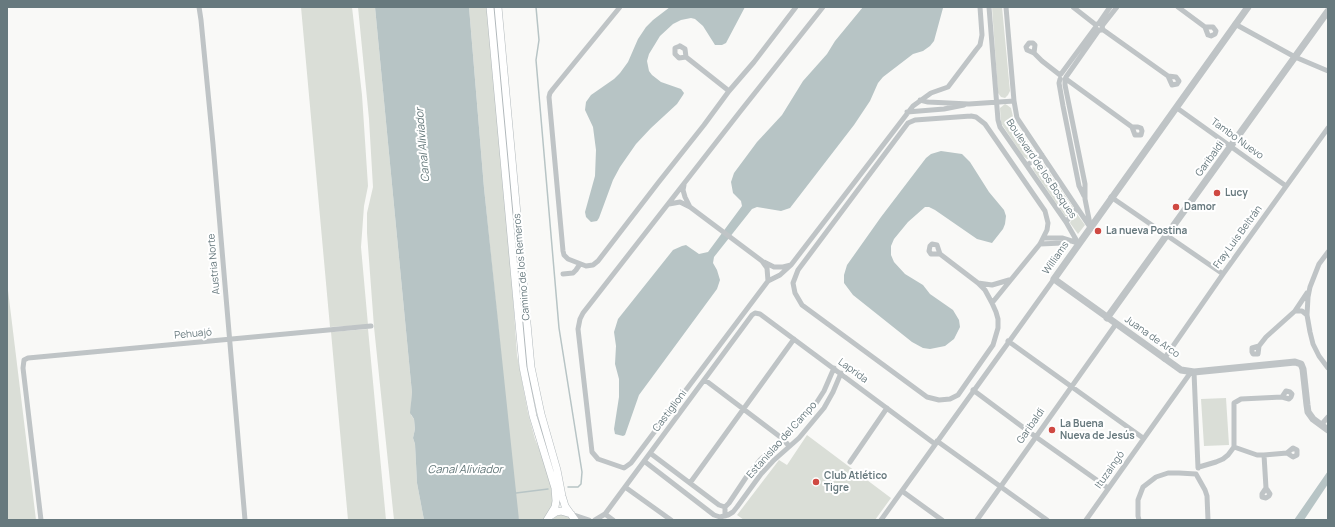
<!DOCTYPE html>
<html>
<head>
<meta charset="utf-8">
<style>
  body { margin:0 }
  #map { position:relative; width:1335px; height:527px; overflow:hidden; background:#f9f9f7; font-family:Manrope,sans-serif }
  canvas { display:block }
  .frame { position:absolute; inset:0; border:8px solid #67797e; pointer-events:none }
</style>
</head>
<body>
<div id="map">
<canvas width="1335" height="527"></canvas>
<div class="frame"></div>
</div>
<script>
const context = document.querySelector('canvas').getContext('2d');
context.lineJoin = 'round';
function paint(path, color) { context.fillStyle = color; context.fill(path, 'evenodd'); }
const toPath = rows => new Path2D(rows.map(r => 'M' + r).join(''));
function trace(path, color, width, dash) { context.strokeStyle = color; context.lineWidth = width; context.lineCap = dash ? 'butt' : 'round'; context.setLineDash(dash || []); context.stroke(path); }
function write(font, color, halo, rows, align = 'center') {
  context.font = font + ' Manrope,sans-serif'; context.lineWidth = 4; context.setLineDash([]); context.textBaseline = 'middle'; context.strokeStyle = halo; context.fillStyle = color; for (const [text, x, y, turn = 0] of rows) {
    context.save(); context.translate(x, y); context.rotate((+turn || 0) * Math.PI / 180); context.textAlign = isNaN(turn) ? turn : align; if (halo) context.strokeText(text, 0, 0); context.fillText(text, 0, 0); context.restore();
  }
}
paint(toPath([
  [301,7,352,7,362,95,368,186,364,206,361,247,368,325,330,327],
  [358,7,375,7,412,393,411,415,414,419,415,429,413,438,415,444,417,483,424,520,394,520,374,327,367,233,367,213,373,187,369,119],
  [469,7,487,7,511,269,517,355,528,413,535,439,548,470,554,493,552,508,543,520,519,520,517,513,484,188],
  [992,7,1002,7,1010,91,1008,95,1005,98,1001,97,998,93],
  [1005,104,1007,105,1011,108,1014,121,1035,152,1034,156,1031,159,1027,159,1023,156,1001,123,1000,108],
  [1042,162,1073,207,1073,210,1068,216,1065,216,1034,171,1033,168,1036,164],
  [1077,214,1085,225,1078,234,1070,223,1072,218],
  [7,282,36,520,7,520],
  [368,329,386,520,348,520,331,332],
  [1226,398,1229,445,1204,446,1201,399],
  [807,435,891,498,875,520,744,520,737,515,779,460,787,465],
  [563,514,567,515,573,520,552,520,556,516]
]), '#daded7');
paint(toPath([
  [375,7,469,7,484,188,519,520,424,520,417,483,415,444,413,438,415,429,414,419,410,413,412,393],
  [670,7,745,7,726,43,722,45,715,45,703,26,695,19,691,18,681,20,673,24,660,36,649,54,647,61,649,71,652,75,661,82,681,89,684,93,683,95,677,104,651,128,636,144,620,167,613,180,599,218,597,221,591,222,586,217,585,212,595,176,596,150,593,127,585,110,586,102,591,95,614,79,620,73,628,62,638,39,646,27,653,20],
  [863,7,943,7,943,8,934,41,930,46,923,51,913,54,883,77,878,83,870,101,854,125,790,208,781,211,757,207,752,209,714,257,713,263,717,270,720,280,717,289,639,395,625,435,623,436,615,434,614,429,619,397,619,379,615,364,616,346,614,332,618,319,673,250,682,246,686,245,699,254,708,252,742,206,741,201,733,193,731,182,734,173,757,142,782,115,803,81,827,54,835,41],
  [941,151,962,154,970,162,989,192,1004,210,1006,216,1005,224,1003,229,992,243,977,239,935,210,929,207,925,207,908,222,894,239,891,246,891,255,894,262,905,274,923,285,930,294,953,310,959,320,960,327,954,339,945,346,930,349,923,348,912,342,853,295,844,283,844,275,847,265,881,217,926,158,931,154],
  [1328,471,1328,484,1304,520,1294,520]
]), '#b7c4c5');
trace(toPath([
  [536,7,539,40,536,60,559,328,582,472,581,484,578,487,568,487],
  [516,493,548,489]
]), '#b7c4c5', 1.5);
const secondary = toPath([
  [490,7,523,367,533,416,555,488,556,501,555,507,547,520],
  [498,7,531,367,541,414,557,470,562,496,565,506,575,520],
  [550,516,556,512,561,511,571,514]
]);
trace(secondary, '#b1b8bb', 8);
trace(toPath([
  [199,7,201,20,213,144,245,520],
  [620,7,553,89,550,93,549,97,563,251,564,255,568,259,586,266,593,265,598,261,658,183,704,125,729,91,754,62,796,7],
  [989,7,998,120,1000,127,1066,222,1078,243],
  [1006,7,1014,101,1017,118,1090,227],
  [1073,7,1096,25],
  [1178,7,1205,27,1213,27,1216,31,1215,34,1211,36,1208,35,1205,27],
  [1099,23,1110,7],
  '1095.5 27a3.5 3.5 0 1 1 7 0a3.5 3.5 0 1 1-7 0Z',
  [1235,24,1295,57,1328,71],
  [1102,26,1117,7],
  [1102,29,1168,76,1176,77,1179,81,1177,84,1172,85,1168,76],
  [680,46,685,49,686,57,679,58,675,54,675,48,680,46],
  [1034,53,1035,45,1033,43,1029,43,1026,47,1027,50,1034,53,1042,61,1060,75],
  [686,57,729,91],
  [1061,74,1095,28],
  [1066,77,1099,30],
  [1060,79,1059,83,1063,106,1079,186,1084,196],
  [1065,79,1065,85,1085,184,1085,199,1090,224],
  [1066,79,1132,127,1135,135,1141,135,1142,131,1141,128,1138,127,1132,127],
  [920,100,928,102,969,104,1014,101],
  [1177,108,1286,186],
  [907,112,944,109,964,105],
  [971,116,976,117,985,124,1045,211,1048,223,1047,230,1040,244,992,303,996,312,998,319,998,328,993,345,958,395,950,399,939,400,927,397,802,305,795,293,793,283,798,270,908,123,915,120,971,116],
  [1027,165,1042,155],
  [1111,197,1223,274],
  [669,204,680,202,690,207,685,197,683,190,684,185],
  [690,207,762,261,767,268,768,281,631,463,624,468,598,459,592,452,578,329,580,319,583,313,739,113,823,7],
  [1066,222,1077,208],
  [1044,238,1062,238,1078,243],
  [1040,244,1062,243,1069,241],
  [1328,252,1319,264,1310,287,1308,297,1307,315,1310,332,1313,344,1319,356,1328,368],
  [940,254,931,254,929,251,930,246,932,244,937,245,940,254,978,283,992,285,1009,280],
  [764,262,774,267,783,267,791,265,780,275,768,281],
  [791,265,913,106,931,93,948,87,976,50,980,45,982,35,980,7],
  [563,274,573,273,576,270,580,264],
  [978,283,985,290,992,303],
  [1295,311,1307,293],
  [1008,341,1143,438],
  [1259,346,1252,348,1252,352,1253,354,1258,354,1259,346,1266,337,1295,311,1302,311,1307,315],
  [1164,359,1223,274,1328,128],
  [1194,372,1198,468],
  [705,380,783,439,789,446],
  [973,390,1036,437,1108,488],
  [1321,425,1328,417],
  [937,441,1047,520],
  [1234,447,1257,455,1264,455,1287,453,1293,448,1297,450,1297,455,1293,457,1287,453],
  [650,453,719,505,725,507],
  [1264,455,1266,488,1270,494,1269,496,1266,498,1262,497,1262,494,1266,488],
  [644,461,714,515,720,517,728,515,733,512,737,507,761,474,773,461,799,438,824,408,833,392,841,373],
  [850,462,887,408],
  [1199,467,1216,462,1223,459,1228,455,1234,447,1234,403,1241,399,1282,397,1289,399,1291,397,1292,394,1290,392,1286,391,1282,397],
  [690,483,794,339],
  [625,487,671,520],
  [902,491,942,520],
  [571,514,589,520],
  [605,514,613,520],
  [725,516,725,507,729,503,747,476,760,460,801,421,815,405,824,391,834,368],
  [41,520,23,368,24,360,28,358,371,326],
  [595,520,605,514,752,315,755,313,760,314,935,444],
  [881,520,1054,279],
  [977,520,1116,324],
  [1086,520,1191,372],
  [1139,520,1138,516,1138,500,1143,487,1156,477,1168,473,1179,473,1196,474,1205,490,1207,496,1208,520]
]), '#bfc4c6', 5);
trace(toPath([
  [1248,7,1054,279,1181,370,1194,372,1295,362,1301,364,1303,369,1307,405,1308,412,1313,419,1328,430],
  [1107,318,1328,11]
]), '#bfc4c6', 7);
trace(secondary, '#fff', 7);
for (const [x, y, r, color] of [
  [1217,193,4,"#cf4942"],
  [1176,207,4,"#cf4942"],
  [1098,231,4,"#cf4942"],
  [1052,430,4,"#cf4942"],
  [816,482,4,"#cf4942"]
]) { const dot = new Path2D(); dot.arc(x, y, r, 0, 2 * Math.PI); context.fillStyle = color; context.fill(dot); trace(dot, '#fff', 1.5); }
write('10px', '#67797e', '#fff', [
  ["Tambo Nuevo",1237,139,36],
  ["Garibaldi",1210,159,-54],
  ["Boulevard de los Bosques",1041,169,56],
  ["Fray Luis Beltrán",1238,237,-54],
  ["Williams",1056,258,-55],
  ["Austria Norte",214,264,-95],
  ["Camino de los Remeros",522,267,-95],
  ["Pehuajó",193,334,-5],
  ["Juana de Arco",1152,337,35],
  ["Laprida",853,371,36],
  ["Castiglioni",670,411,-53],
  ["Garibaldi",1031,426,-55],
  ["Estanislao del Campo",782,440,-48],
  ["Ituzaingó",1110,470,-55]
]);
write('bold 10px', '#67797e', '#fff', [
  ["Lucy",1225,193],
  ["Damor",1184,207],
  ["La nueva Postina",1106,231],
  ["La Buena",1060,424],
  ["Nueva de Jesús",1060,436],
  ["Club Atlético",824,476],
  ["Tigre",824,488]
], 'left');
write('italic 11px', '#627678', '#fff', [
  ["Canal Aliviador",423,145,-95],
  ["Canal Aliviador",465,470]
]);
</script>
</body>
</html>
